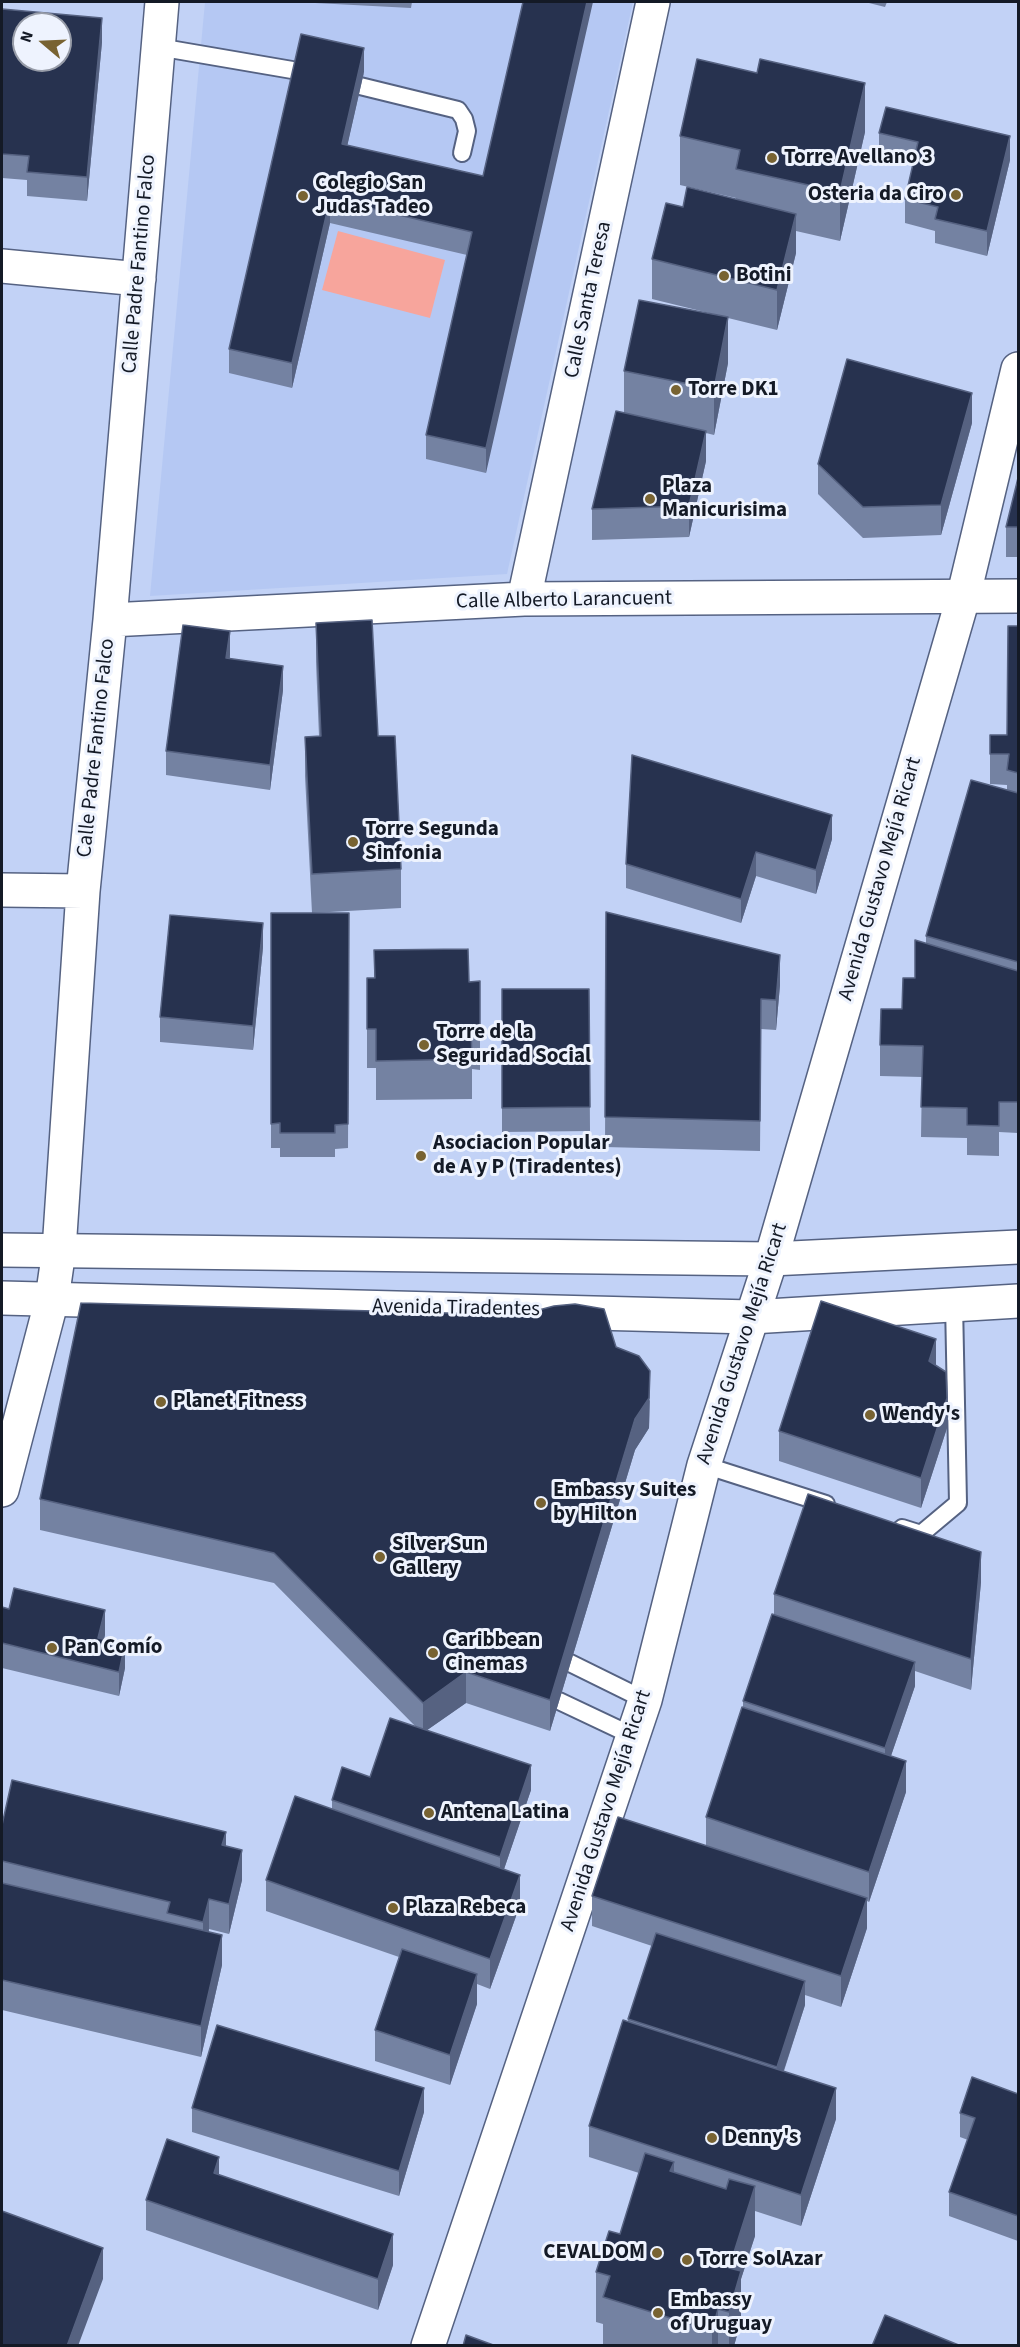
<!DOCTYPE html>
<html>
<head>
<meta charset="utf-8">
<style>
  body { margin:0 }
  #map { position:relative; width:1020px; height:2347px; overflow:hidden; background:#c2d2f6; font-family:"Source Sans 3",sans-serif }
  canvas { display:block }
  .frame { position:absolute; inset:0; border:3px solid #141a26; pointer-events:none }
  .north { position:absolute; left:12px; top:12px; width:60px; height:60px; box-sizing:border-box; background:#eef3fe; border:2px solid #979ca8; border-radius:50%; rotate:289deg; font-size:16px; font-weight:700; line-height:24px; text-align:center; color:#141a26 }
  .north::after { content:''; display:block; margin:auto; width:21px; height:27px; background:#786332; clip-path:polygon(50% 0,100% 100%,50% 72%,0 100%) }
</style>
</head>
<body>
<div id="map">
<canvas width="1020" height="2347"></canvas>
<div class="frame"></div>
<div class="north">N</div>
</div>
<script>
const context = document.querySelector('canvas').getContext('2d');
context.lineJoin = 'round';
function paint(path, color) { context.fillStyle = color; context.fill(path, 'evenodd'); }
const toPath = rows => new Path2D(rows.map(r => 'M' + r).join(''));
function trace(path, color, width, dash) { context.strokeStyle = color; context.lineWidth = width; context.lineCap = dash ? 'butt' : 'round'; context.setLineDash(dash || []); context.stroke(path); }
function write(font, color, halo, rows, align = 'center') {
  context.font = font + ' "Source Sans 3",sans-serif'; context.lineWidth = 6; context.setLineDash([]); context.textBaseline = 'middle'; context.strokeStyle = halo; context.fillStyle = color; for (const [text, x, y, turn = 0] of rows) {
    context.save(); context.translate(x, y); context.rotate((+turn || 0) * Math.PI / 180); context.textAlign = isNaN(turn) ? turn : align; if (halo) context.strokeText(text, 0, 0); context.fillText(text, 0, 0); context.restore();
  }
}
paint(toPath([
  [205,2,633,2,507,574,150,596]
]), '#b5c8f3');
paint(toPath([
  [338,231,445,260,430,318,322,290]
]), '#f7a59c');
const service = toPath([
  [158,47,298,71],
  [360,86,458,110,464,119,467,131,462,153],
  [704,1465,826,1504],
  [902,1528,921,1534,958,1503,954,1303],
  [570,1663,645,1700],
  [559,1701,633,1736]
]);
const minor = toPath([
  [2,266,139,279],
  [524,599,653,2],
  [110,620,524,599,1018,596],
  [2,890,83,891],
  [2,1490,52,1299,59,1250,83,891,110,620,162,2]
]);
const tertiary = toPath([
  [428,2346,645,1700,704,1465,771,1259,963,598,1018,369]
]);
const secondary = toPath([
  [2,1250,771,1259,1018,1247],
  [2,1298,751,1317,1018,1301]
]);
trace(service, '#556282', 20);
trace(minor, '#556282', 36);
trace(tertiary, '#556282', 36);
trace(secondary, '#556282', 36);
trace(service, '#fff', 16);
trace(minor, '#fff', 33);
trace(tertiary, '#fff', 33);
trace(secondary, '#fff', 33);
paint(toPath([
  [296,2,412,2,411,8],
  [523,2,486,473,426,459,426,435,467,255,330,223,292,388,229,373,229,349,364,72,347,146,483,176],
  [865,2,887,2,885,7],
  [2,9,102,42,87,201,27,196,27,180,2,178],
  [865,132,840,241,796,231,796,253,777,330,728,318,728,363,714,435,706,433,706,461,689,537,592,540,592,509,624,413,624,371,721,316,652,299,652,259,683,207,736,199,736,198,680,185,680,136],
  [879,133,1010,160,987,256,935,243,935,231,905,223,905,199,913,165,879,158],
  [972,423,941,535,863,538,818,494,818,464],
  [1018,478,1018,557,1006,557,1006,527],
  [316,623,378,736,401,869,401,908,312,913,305,776,305,737,319,736,316,662],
  [1018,626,1018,1133,999,1132,999,1156,967,1155,967,1138,921,1137,922,1077,880,1076,880,1045,902,1009,915,978,926,943,926,936,1007,790,1007,785,990,784,990,735,1007,735],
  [230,655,230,659,283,690,270,790,166,775,166,751],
  [832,839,816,894,756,876,741,923,626,888,626,864],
  [606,912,780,985,776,1030,761,1029,760,1151,605,1147],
  [271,913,349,913,348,1148,335,1149,335,1157,280,1157,280,1148,271,1148],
  [263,947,253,1050,160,1042,160,1017],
  [374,950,469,982,480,981,480,1070,472,1069,472,1099,376,1100,376,1068,367,1068,367,978,374,978],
  [502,989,589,989,590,1131,502,1132],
  [616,1347,650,1401,649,1428,635,1450,550,1731,466,1703,427,1730,531,1790,504,1869,520,1905,490,1989,477,1984,477,2004,450,2085,375,2061,375,2030,399,1957,266,1911,266,1880,332,1809,332,1800,370,1777,416,1727,274,1583,40,1530,40,1499],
  [936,1366,947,1428,921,1508,779,1461,779,1431],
  [981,1582,971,1690,915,1671,915,1686,891,1756,906,1792,869,1902,867,1901,867,1928,841,2007,805,1995,805,2005,784,2071,836,2119,801,2226,755,2211,755,2236,741,2279,741,2321,734,2346,603,2346,603,2324,596,2322,596,2272,620,2234,639,2173,589,2157,589,2126,628,2021,628,2019,652,1946,592,1926,592,1896,706,1845,706,1817,743,1707,743,1701,774,1615,774,1594],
  [2,1607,105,1635,104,1639,125,1668,119,1696,2,1668],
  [2,1825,226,1846,242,1880,229,1934,209,1929,209,1932,222,1965,201,2057,2,2010],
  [1018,2094,1018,2241,949,2216,949,2192,968,2140,960,2137,960,2113],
  [192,2108,424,2112,399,2196,192,2132],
  [146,2200,393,2265,378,2310,146,2230]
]), '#7482a2');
paint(toPath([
  [587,2,593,2,486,473,486,448],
  [102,18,102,42,87,201,87,177],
  [364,48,364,72,342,169,342,144],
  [865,83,865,132,840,241,840,192],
  [1010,136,1010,160,987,256,987,231],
  [330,199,330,223,292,388,292,363],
  [796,214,796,253,777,330,777,290],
  [728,317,728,363,714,435,714,389],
  [972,393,972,423,941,535,941,505],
  [706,431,706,461,689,537,689,506],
  [230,631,230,655,226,682,226,658],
  [283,666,283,690,270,790,270,765],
  [832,815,832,839,816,894,816,870],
  [756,852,756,876,741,923,741,899],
  [263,923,263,947,253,1050,253,1026],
  [780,955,780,985,776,1030,776,1000],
  [936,1339,936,1369,929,1361],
  [650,1371,649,1428,635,1450,550,1731,550,1700],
  [947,1398,947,1428,921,1508,921,1478],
  [981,1552,981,1582,971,1690,971,1659],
  [105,1610,105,1635,98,1662,98,1638],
  [125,1644,125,1668,119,1696,119,1672],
  [915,1662,915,1686,885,1773,885,1748],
  [466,1672,466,1703,423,1733,423,1703],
  [906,1761,906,1792,869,1902,869,1872],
  [531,1765,531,1790,500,1881,500,1857],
  [226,1832,226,1863,222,1845],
  [242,1850,242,1880,229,1934,229,1904],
  [520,1875,520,1905,490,1989,490,1959],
  [867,1898,867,1928,841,2007,841,1976],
  [209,1899,209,1929,203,1952,203,1922],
  [222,1935,222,1965,201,2057,201,2026],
  [477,1974,477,2004,450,2085,450,2055],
  [805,1981,805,2005,777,2091,777,2067],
  [424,2088,424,2112,399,2196,399,2171],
  [836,2088,836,2119,801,2226,801,2195],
  [219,2157,219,2187,214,2173],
  [674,2162,674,2212,670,2171],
  [755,2186,755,2236,741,2279,741,2321,734,2346,729,2346,729,2268],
  [393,2234,393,2265,378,2310,378,2279],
  [103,2248,103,2279,78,2346,67,2346],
  [718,2309,718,2346,712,2346,712,2331]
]), '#566281');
const building = toPath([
  [523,2,587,2,486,448,426,435,472,232,330,199,292,363,229,349,301,34,364,48,342,144,483,176,523,2],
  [2,9,102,18,87,177,27,172,29,156,2,154,2,9],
  [24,24,60,24,60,60,24,60,24,24],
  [697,59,757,73,760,59,865,83,840,192,736,169,740,150,680,136,697,59],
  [886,107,1010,136,987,231,935,219,938,207,905,199,918,142,879,133,886,107],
  [687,187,796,214,777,290,652,259,666,203,683,207,687,187],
  [639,300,728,317,714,389,624,371,639,300],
  [847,359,972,393,941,505,863,507,818,464,847,359],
  [616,411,706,431,689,506,592,509,616,411],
  [1018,478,1018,527,1006,527,1018,478],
  [372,620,378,736,395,736,401,869,312,874,305,737,321,736,316,623,372,620],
  [183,625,230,631,226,658,283,666,270,765,166,751,183,625],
  [1008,626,1018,626,1018,773,1007,770,1009,754,990,754,990,735,1007,735,1008,626],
  [632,755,832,815,816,870,756,852,741,899,626,864,632,755],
  [971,780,1018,793,1018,962,926,936,971,780],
  [606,912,780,955,776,1000,761,999,760,1121,605,1117,606,912],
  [271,913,349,913,348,1124,335,1125,335,1133,280,1133,280,1123,271,1124,271,913],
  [170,915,263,923,253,1026,160,1017,170,915],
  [915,940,1018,971,1018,1102,999,1102,999,1126,967,1125,967,1108,921,1107,923,1046,880,1045,881,1009,902,1009,903,978,915,978,915,940],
  [468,949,469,982,480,981,480,1030,471,1030,472,1059,376,1061,376,1029,367,1029,367,978,375,978,374,950,468,949],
  [502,989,589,989,590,1107,502,1108,502,989],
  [821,1301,936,1339,929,1361,946,1372,947,1398,921,1478,779,1431,821,1301],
  [81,1303,520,1315,554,1306,575,1304,604,1309,616,1347,639,1356,650,1371,649,1398,635,1419,550,1700,466,1672,423,1703,274,1553,40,1499,81,1303],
  [808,1494,981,1552,971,1659,774,1594,808,1494],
  [14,1588,105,1610,98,1638,125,1644,119,1672,2,1643,2,1607,9,1609,14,1588],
  [772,1614,915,1662,885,1748,743,1701,772,1614],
  [742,1707,906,1761,869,1872,706,1817,742,1707],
  [390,1718,531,1765,500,1857,332,1800,342,1767,370,1777,390,1718],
  [12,1780,226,1832,222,1845,242,1850,229,1904,209,1899,203,1922,167,1913,170,1902,2,1861,2,1825,12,1780],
  [295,1796,520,1875,490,1959,266,1880,295,1796],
  [618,1817,867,1898,841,1976,592,1896,618,1817],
  [2,1883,222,1935,201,2026,2,1980,2,1883],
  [656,1933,805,1981,777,2067,628,2019,656,1933],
  [402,1949,477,1974,450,2055,375,2030,402,1949],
  [623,2020,836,2088,801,2195,589,2126,623,2020],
  [217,2025,424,2088,399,2171,192,2108,217,2025],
  [972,2077,1018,2094,1018,2216,949,2192,975,2118,960,2113,972,2077],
  [167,2139,219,2157,214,2173,393,2234,378,2279,146,2200,167,2139],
  [645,2153,674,2162,670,2171,726,2189,729,2179,755,2186,729,2268,741,2271,729,2312,718,2309,712,2331,603,2297,610,2276,596,2272,609,2231,620,2234,645,2153],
  [2,2211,103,2248,67,2346,2,2346,2,2211],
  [885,2315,961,2346,872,2346,885,2315],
  [466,2335,496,2346,463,2346,466,2335]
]);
paint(building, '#27324f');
trace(building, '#566281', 1.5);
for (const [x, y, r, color] of [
  [772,158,6,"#786332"],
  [956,195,6,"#786332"],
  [303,196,6,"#786332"],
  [724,276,6,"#786332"],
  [676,390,6,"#786332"],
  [650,499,6,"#786332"],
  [353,842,6,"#786332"],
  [424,1045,6,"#786332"],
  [421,1156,6,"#786332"],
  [161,1402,6,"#786332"],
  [870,1415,6,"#786332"],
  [541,1503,6,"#786332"],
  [380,1557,6,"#786332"],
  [52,1648,6,"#786332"],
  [433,1653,6,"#786332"],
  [429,1813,6,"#786332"],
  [393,1908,6,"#786332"],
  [712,2138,6,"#786332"],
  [657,2253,6,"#786332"],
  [687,2260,6,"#786332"],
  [658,2313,6,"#786332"]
]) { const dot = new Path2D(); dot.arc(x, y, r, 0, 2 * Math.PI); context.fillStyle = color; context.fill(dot); trace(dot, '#eef3fe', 2); }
write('bold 21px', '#141a26', '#eef3fe', [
  ["Torre Avellano 3",784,158],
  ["Colegio San",315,184],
  ["Judas Tadeo",315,208],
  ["Osteria da Ciro",944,195,"right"],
  ["Botini",736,276],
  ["Torre DK1",688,390],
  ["Plaza",662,487],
  ["Manicurisima",662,511],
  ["Torre Segunda",365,830],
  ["Sinfonia",365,854],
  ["Torre de la",436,1033],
  ["Seguridad Social",436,1057],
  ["Asociacion Popular",433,1144],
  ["de A y P (Tiradentes)",433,1168],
  ["Planet Fitness",173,1402],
  ["Wendy's",882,1415],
  ["Embassy Suites",553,1491],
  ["by Hilton",553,1515],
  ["Silver Sun",392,1545],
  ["Gallery",392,1569],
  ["Caribbean",445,1641],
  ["Cinemas",445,1665],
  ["Pan Comío",64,1648],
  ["Antena Latina",441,1813],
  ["Plaza Rebeca",405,1908],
  ["Denny's",724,2138],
  ["CEVALDOM",645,2253,"right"],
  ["Torre SolAzar",699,2260],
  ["Embassy",670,2301],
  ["of Uruguay",670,2325]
], 'left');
write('21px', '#141a26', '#eef3fe', [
  ["Calle Padre Fantino Falco",140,264,-85],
  ["Calle Santa Teresa",589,300,-78],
  ["Calle Alberto Larancuent",564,601,-1],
  ["Calle Padre Fantino Falco",97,748,-84],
  ["Avenida Gustavo Mejía Ricart",881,879,-74],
  ["Avenida Tiradentes",456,1309,1],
  ["Avenida Gustavo Mejía Ricart",743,1344,-72],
  ["Avenida Gustavo Mejía Ricart",607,1811,-72]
]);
</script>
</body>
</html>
